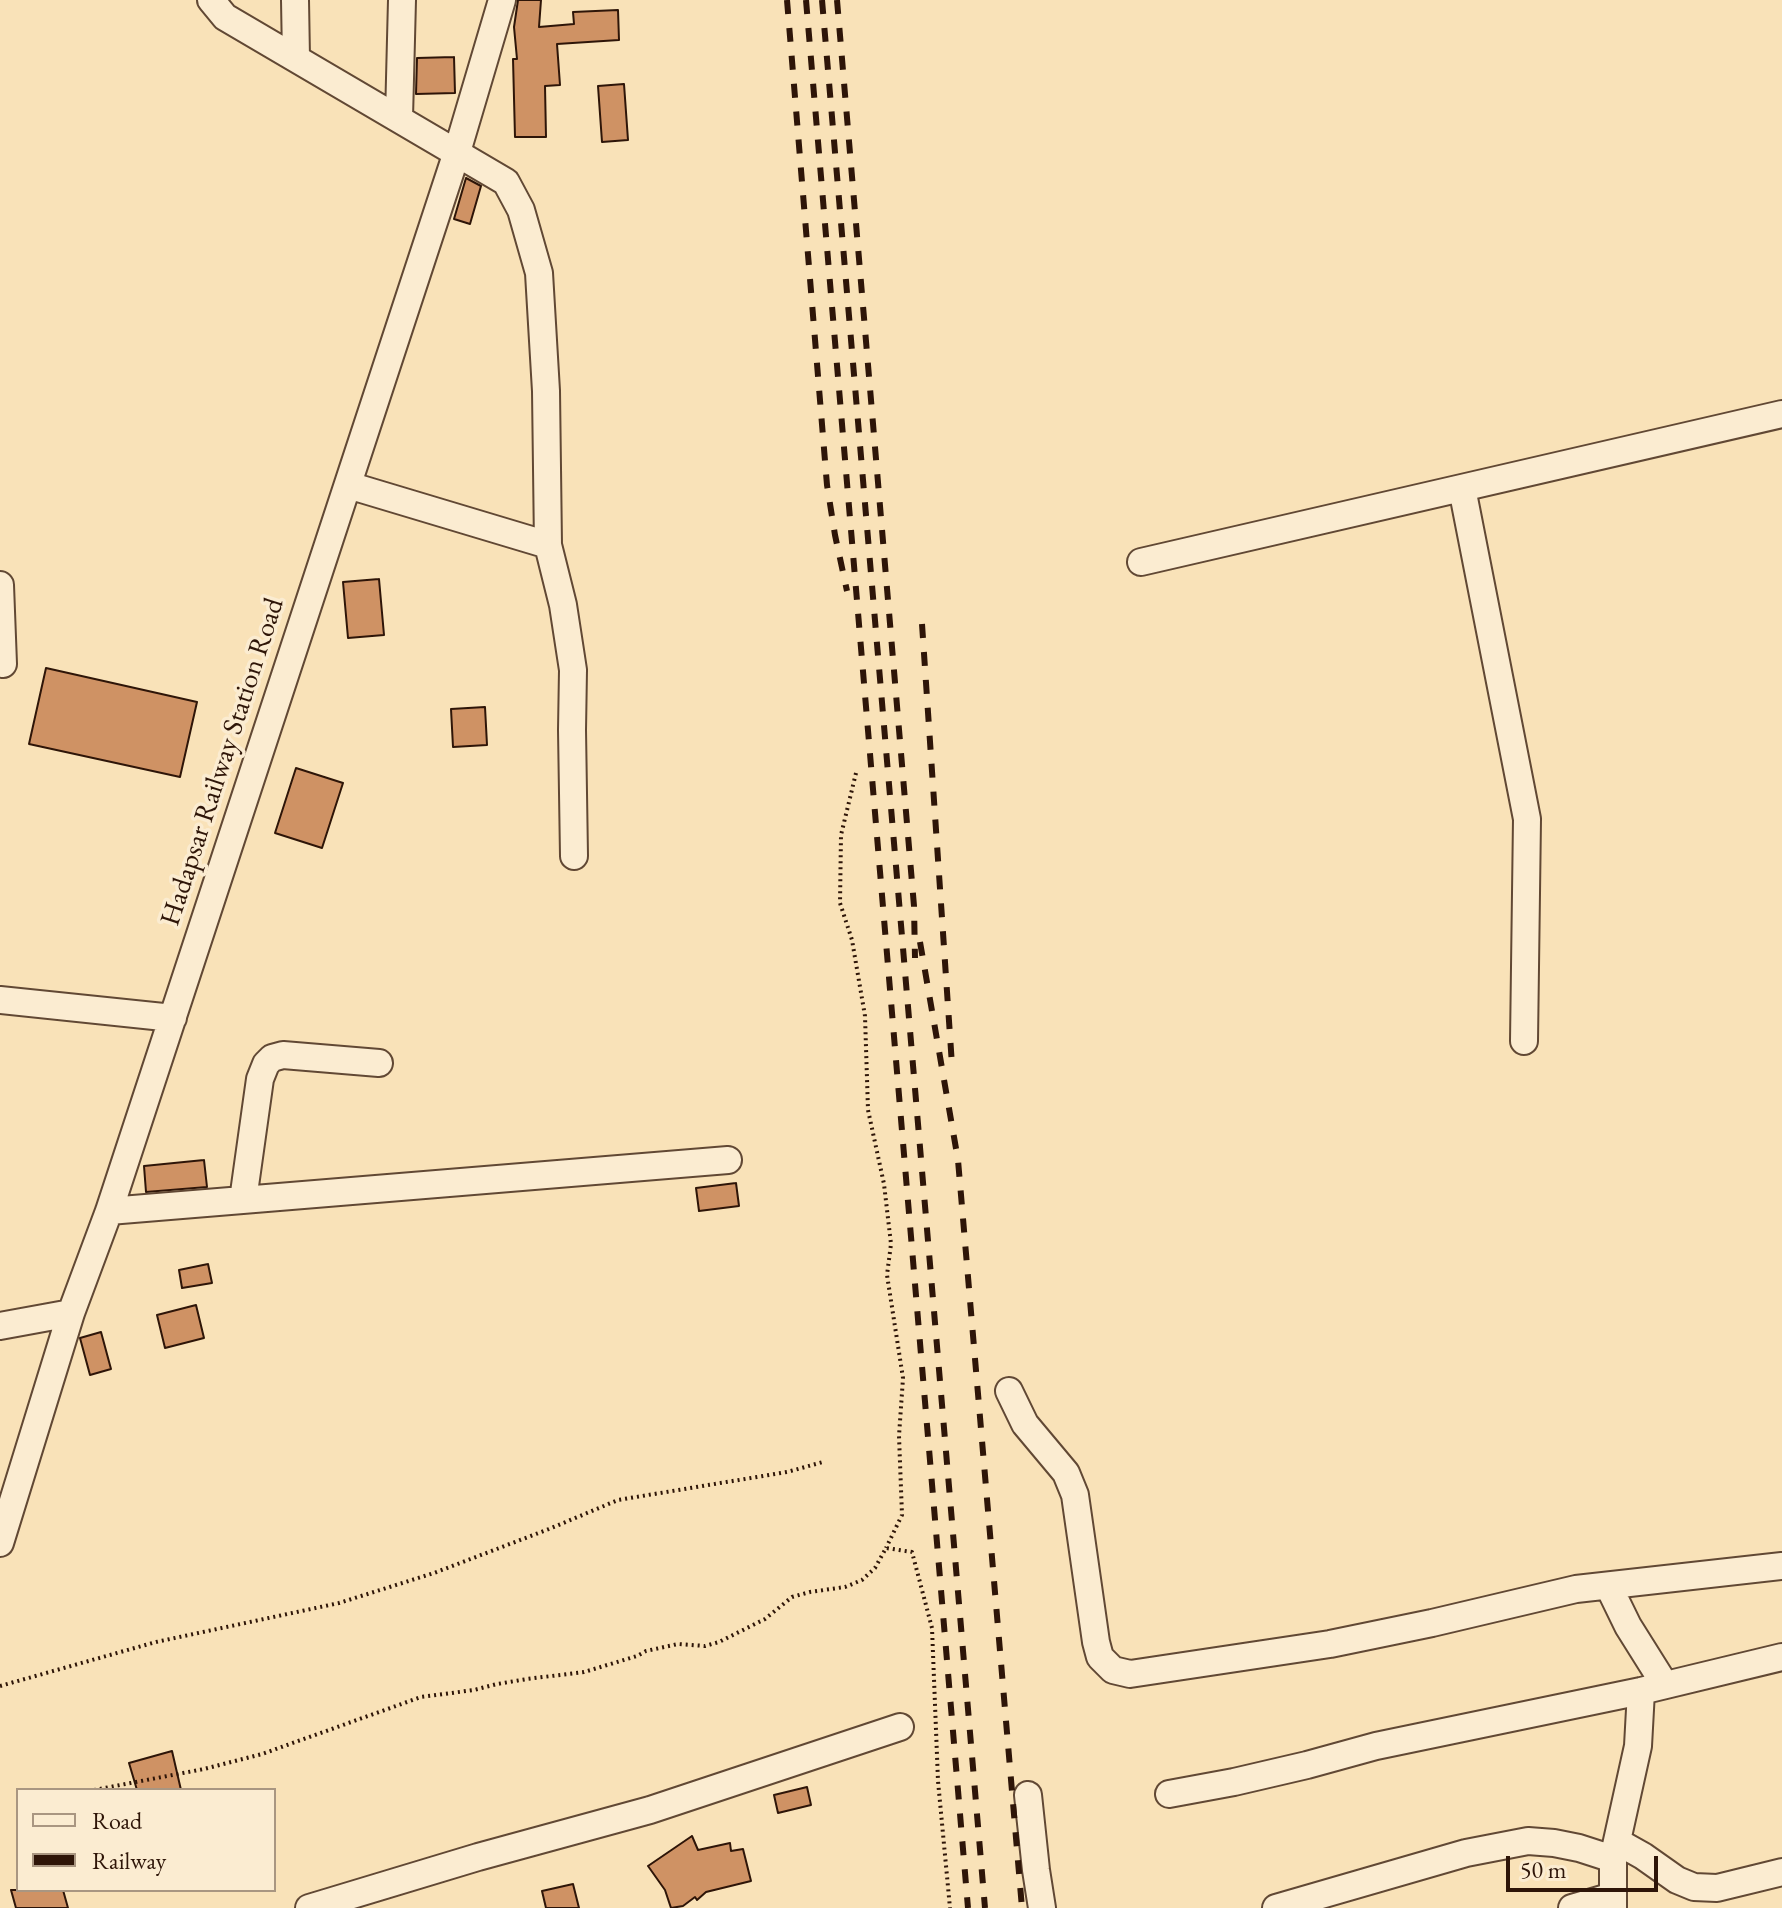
<!DOCTYPE html>
<html>
<head>
<meta charset="utf-8">
<style>
  body { margin:0 }
  #map { position:relative; width:1782px; height:1908px; overflow:hidden; background:#f9e2b8; font-family:"EB Garamond",serif }
  canvas { display:block }
  .legend { position:absolute; left:16px; top:1788px; width:260px; height:104px; box-sizing:border-box; background:#fbecd1; border:2px solid #a99681; margin:0; padding:10px 14px; list-style:none; font-size:24px; color:#2e1508 }
  .legend li { display:flex; align-items:center; gap:16px; height:40px }
  .legend b { width:40px; border:2px solid #a99681 }
  .scale { position:absolute; left:1506px; top:1856px; width:152px; height:36px; box-sizing:border-box; border:4px solid #2e1508; border-top:0; padding-left:10px; font-size:24px; line-height:28px; white-space:nowrap; color:#2e1508; -webkit-text-stroke:6px #fbecd1; paint-order:stroke }
</style>
</head>
<body>
<div id="map">
<canvas width="1782" height="1908"></canvas>
<ul class="legend">
<li><b style="height:10px;background:#fbecd1"></b>Road</li>
<li><b style="height:10px;background:#2e1508"></b>Railway</li>
</ul>
<div class="scale">50 m</div>
</div>
<script>
const context = document.querySelector('canvas').getContext('2d');
context.lineJoin = 'round';
function paint(path, color) { context.fillStyle = color; context.fill(path, 'evenodd'); }
const toPath = rows => new Path2D(rows.map(r => 'M' + r).join(''));
function trace(path, color, width, dash) { context.strokeStyle = color; context.lineWidth = width; context.lineCap = dash ? 'butt' : 'round'; context.setLineDash(dash || []); context.stroke(path); }
function write(font, color, halo, rows, align = 'center') {
  context.font = font + ' "EB Garamond",serif'; context.lineWidth = 7; context.setLineDash([]); context.textBaseline = 'middle'; context.strokeStyle = halo; context.fillStyle = color; for (const [text, x, y, turn = 0] of rows) {
    context.save(); context.translate(x, y); context.rotate((+turn || 0) * Math.PI / 180); context.textAlign = isNaN(turn) ? turn : align; if (halo) context.strokeText(text, 0, 0); context.fillText(text, 0, 0); context.restore();
  }
}
const building = toPath([
  [518,0,541,0,539,27,574,24,573,12,618,10,619,40,557,44,560,85,545,86,546,137,515,137,513,59,517,59,514,27,518,0],
  [454,57,455,93,416,94,417,58,454,57],
  [624,84,628,140,602,142,598,86,624,84],
  [466,178,481,186,470,224,454,219,466,178],
  [379,579,384,635,348,638,343,582,379,579],
  [46,668,197,702,180,777,29,744,46,668],
  [485,707,487,745,453,747,451,709,485,707],
  [296,768,343,783,322,848,275,833,296,768],
  [204,1160,207,1187,146,1192,144,1166,204,1160],
  [736,1183,739,1206,699,1211,696,1188,736,1183],
  [208,1264,212,1283,182,1288,179,1270,208,1264],
  [196,1305,204,1338,165,1348,157,1315,196,1305],
  [101,1332,111,1369,90,1375,80,1338,101,1332],
  [172,1751,181,1790,137,1790,129,1763,172,1751],
  [807,1787,811,1805,778,1813,774,1795,807,1787],
  [692,1836,698,1850,730,1843,731,1851,743,1849,751,1881,706,1892,697,1900,695,1897,683,1906,671,1908,665,1890,648,1866,692,1836],
  [573,1884,579,1908,546,1908,542,1891,573,1884],
  [11,1890,63,1890,68,1908,16,1908,11,1890]
]);
paint(building, '#cf9264');
trace(building, '#2e1508', 2);
const minor = toPath([
  [211,0,225,17,506,182,521,210,539,273,546,391,548,545,563,605,573,670,572,730,574,856],
  [295,0,296,57],
  [399,118,402,0],
  [348,485,548,545],
  [1462,488,1527,819,1524,1041],
  [1141,562,1782,414],
  [0,585,3,664],
  [0,1000,173,1018],
  [243,1200,260,1079,266,1064,272,1058,283,1055,379,1063],
  [109,1211,728,1160],
  [0,1326,71,1313],
  [1009,1391,1025,1424,1066,1473,1075,1495,1096,1642,1100,1657,1113,1670,1130,1674,1330,1644,1432,1623,1576,1589,1782,1566],
  [0,1543,71,1313,109,1211,457,152,502,0],
  [1609,1587,1628,1626,1665,1685],
  [1169,1794,1234,1782,1307,1765,1376,1746,1641,1691,1782,1657],
  [1028,1795,1036,1870,1042,1908],
  [1618,1842,1643,1856,1677,1880,1694,1887,1717,1888,1782,1872],
  [309,1908,478,1857,650,1810,900,1727],
  [1276,1908,1466,1853,1528,1841,1554,1843,1579,1848,1613,1859],
  [1572,1908,1613,1896],
  [1613,1908,1613,1859,1638,1746,1641,1691]
]);
trace(minor, '#614834', 30);
trace(toPath([
  [856,773,841,835,840,903,852,940,865,1016,868,1110,884,1184,891,1244,887,1275,903,1378,899,1436,902,1515,886,1548],
  [0,1686,156,1642,339,1603,434,1573,549,1529,618,1500,787,1472,823,1462],
  [94,1790,204,1769,262,1754,421,1697,474,1690,497,1684,527,1679,584,1672,637,1656,646,1651,678,1644,705,1646,719,1642,765,1619,792,1597,810,1592,845,1587,862,1580,875,1568,886,1548,912,1552,932,1628,938,1781,950,1908]
]), '#2e1508', 4, [2, 4]);
trace(minor, '#fbecd1', 26);
trace(toPath([
  [787,0,827,485,835,535,847,591],
  [806,0,968,1908],
  [822,0,985,1908],
  [837,0,914,906,915,958],
  [922,624,952,1065],
  [920,942,958,1160,1022,1908]
]), '#2e1508', 6, [14, 14]);
write('28px', '#2e1508', '#fbecd1', [
  ["Hadapsar Railway Station Road",223,762,-72]
]);
</script>
</body>
</html>
